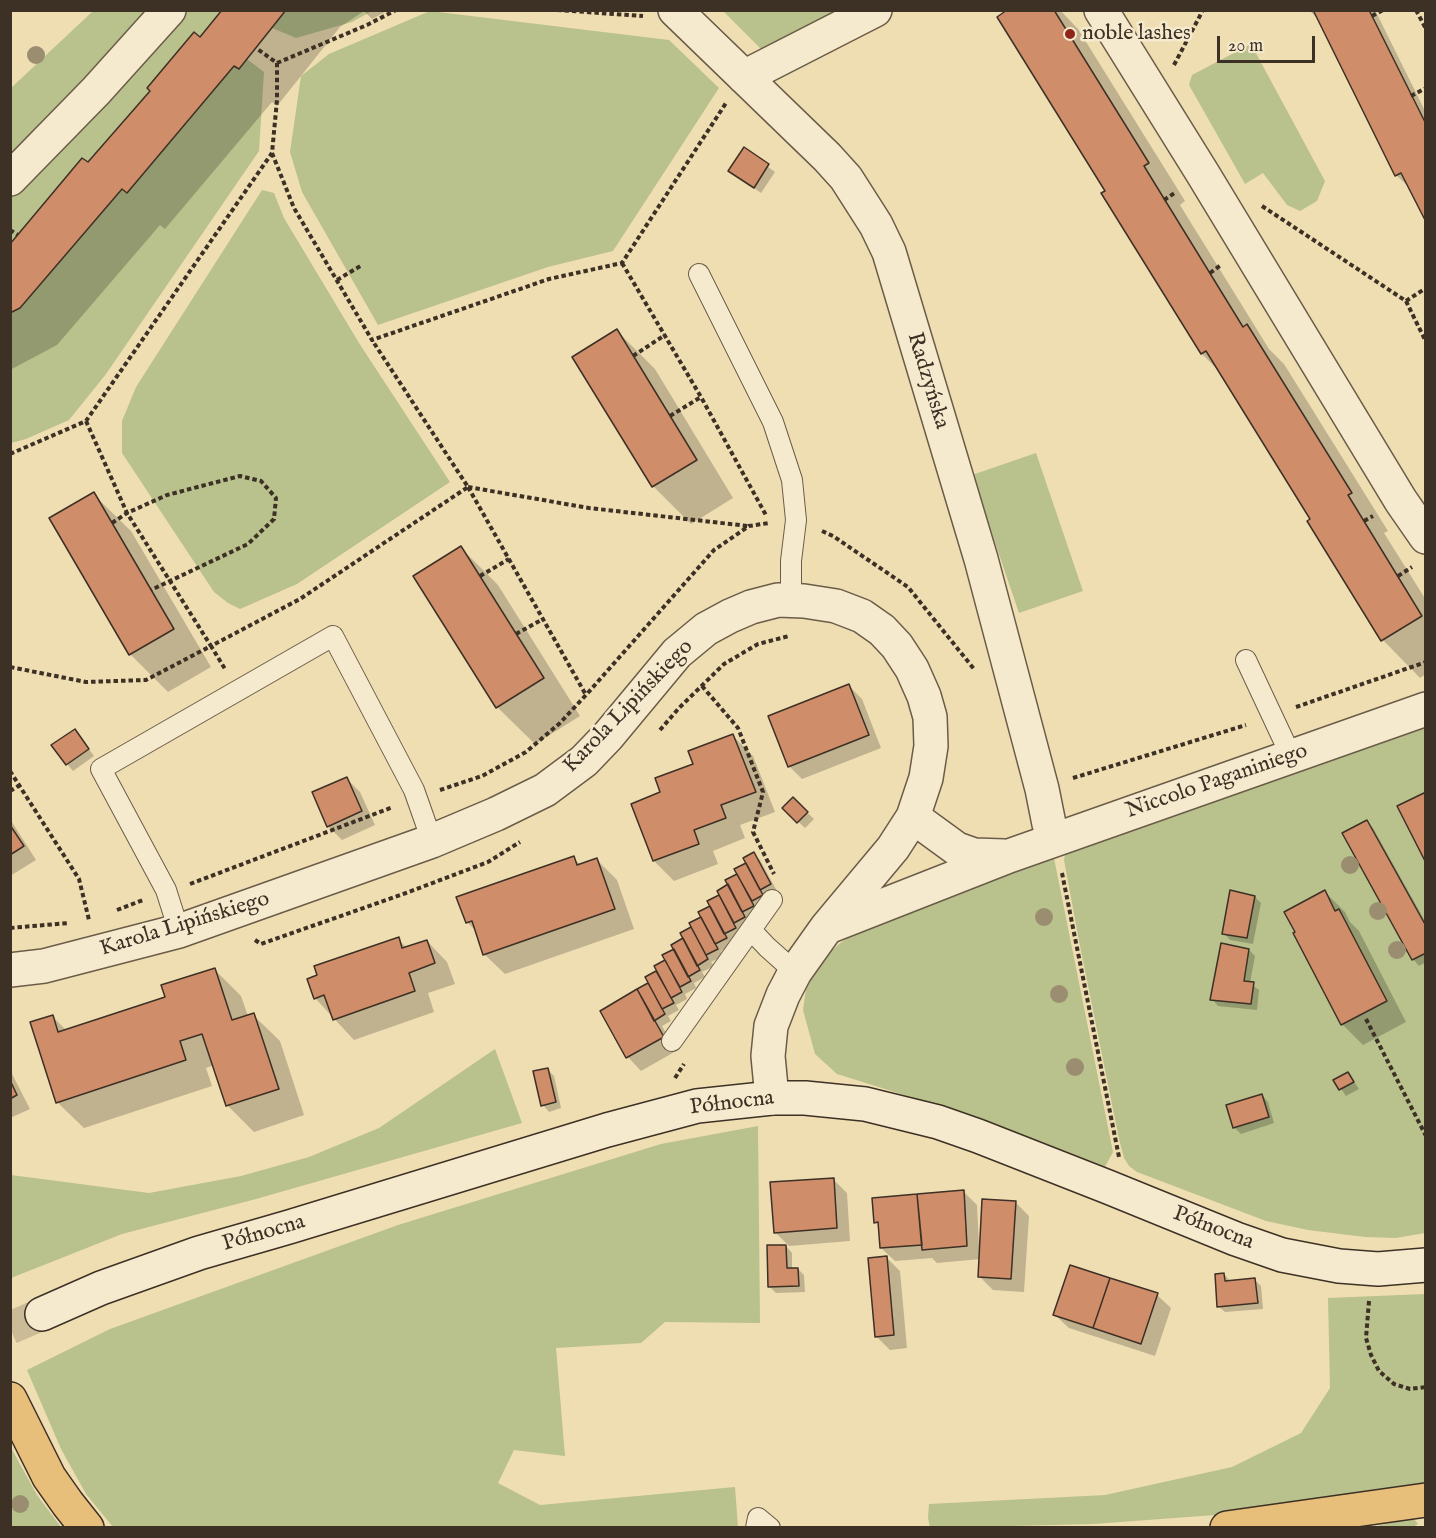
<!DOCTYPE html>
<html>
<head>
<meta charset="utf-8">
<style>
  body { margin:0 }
  #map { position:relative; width:1436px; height:1538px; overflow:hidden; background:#f0deb3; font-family:"IM FELL English",serif }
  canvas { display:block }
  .frame { position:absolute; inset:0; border:12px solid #3d3025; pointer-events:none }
  .scale { position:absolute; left:1217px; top:36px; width:98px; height:27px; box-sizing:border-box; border:3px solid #3d3025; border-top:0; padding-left:8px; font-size:18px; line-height:21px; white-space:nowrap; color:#3d3025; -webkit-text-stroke:4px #f5eace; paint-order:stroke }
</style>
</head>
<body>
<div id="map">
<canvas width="1436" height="1538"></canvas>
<div class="frame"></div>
<div class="scale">20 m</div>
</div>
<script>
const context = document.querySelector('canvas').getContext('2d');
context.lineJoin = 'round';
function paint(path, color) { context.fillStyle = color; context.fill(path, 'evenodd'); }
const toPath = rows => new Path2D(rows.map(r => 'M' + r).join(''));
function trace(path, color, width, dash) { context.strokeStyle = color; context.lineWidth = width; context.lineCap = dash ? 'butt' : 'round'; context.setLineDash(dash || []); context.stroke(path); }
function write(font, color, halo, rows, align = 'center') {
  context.font = font + ' "IM FELL English",serif'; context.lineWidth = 5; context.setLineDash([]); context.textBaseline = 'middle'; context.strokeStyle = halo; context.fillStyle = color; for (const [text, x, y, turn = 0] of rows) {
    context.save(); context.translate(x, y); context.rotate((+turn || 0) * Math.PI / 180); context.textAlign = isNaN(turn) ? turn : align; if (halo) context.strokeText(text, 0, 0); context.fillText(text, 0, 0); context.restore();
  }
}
paint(toPath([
  [93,11,222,11,200,37,194,32,150,91,88,162,82,158,11,244,11,88],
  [286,11,286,10,372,11,352,22,296,38,272,28],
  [430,11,669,40,719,88,613,251,548,267,378,325,302,192,290,152,301,76,329,54],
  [723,11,843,11,763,51],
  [1251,44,1325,181,1317,201,1300,211,1287,205,1263,173,1245,184,1189,85,1192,75],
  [247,59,264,72,259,151,106,374,69,420,26,439,11,443,11,313,20,308,122,189,127,193,234,66,239,69],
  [262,190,274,193,284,218,359,343,450,482,297,584,240,609,228,603,214,592,122,453,122,421,136,387],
  [1036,453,1083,591,1019,613,972,475],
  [1425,724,1425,1233,1396,1238,1365,1237,1308,1230,1266,1221,1137,1172,1129,1166,1124,1158,1119,1139,1079,941,1064,860,1065,854,1069,850],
  [1054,858,1113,1152,1105,1167,984,1120,837,1074,815,1054,803,1010,806,989,816,969,827,955,839,944,868,924],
  [495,1049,522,1123,256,1199,122,1234,11,1278,11,1175,149,1193,241,1176,309,1157,379,1128],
  [758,1126,760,1323,665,1322,641,1343,556,1348,565,1456,514,1450,498,1483,540,1505,735,1487,738,1527,113,1527,86,1494,61,1449,27,1370,110,1329,398,1225,661,1144],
  [1425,1294,1425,1483,1255,1512,1094,1524,930,1528,928,1518,929,1504,1105,1495,1232,1467,1301,1433,1330,1388,1328,1298],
  [10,1446,37,1495,61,1527,11,1527],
  [1413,1518,1418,1524,1413,1527,1368,1528]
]), '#b9c18c');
paint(toPath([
  [224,10,389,10,372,19,364,11,340,27,277,106,272,102,165,229,160,225,57,345,10,370,10,247,88,164,201,39],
  [1010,10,1060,10,1078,29,1185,201,1180,205,1269,349,1284,364,1388,531,1384,533,1426,600,1426,674,1420,678,1383,640,1309,521,1312,519,1221,373,1202,354,1103,194,1107,191],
  [1309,10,1375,10,1426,113,1426,218,1410,188,1396,175,1320,21],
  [744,149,775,172,761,193,730,171],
  [617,331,655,369,733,498,691,524,653,486],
  [93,494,131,531,211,667,168,692,130,654],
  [461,548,498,585,580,716,535,744,497,707],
  [849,686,862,699,881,748,802,779,789,766],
  [75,731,94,756,73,771,67,764],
  [733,736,753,756,775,812,740,825,745,838,713,851,718,864,674,881,654,861,662,793],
  [347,779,360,792,375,825,342,840,328,826],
  [793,799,814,819,805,828,784,808],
  [10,819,36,860,10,876],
  [1367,822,1373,828,1426,923,1426,962,1419,966,1413,959],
  [754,854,760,860,777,891,765,897,750,923,739,930,742,934,730,940,732,945,721,951,723,956,711,962,714,966,702,972,705,977,694,983,696,988,685,994,687,999,676,1005,679,1010,668,1016,671,1021,662,1026,676,1051,641,1071,628,1057,602,1011,650,984,647,978,658,972,685,939,682,934,693,928,712,906,709,902,721,896],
  [573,858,581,865,597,860,617,880,634,929,505,974,484,954,477,932,467,922],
  [1325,892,1345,912,1350,922,1359,931,1406,1022,1363,1045,1342,1024,1295,934],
  [1255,897,1261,903,1253,944,1230,940,1224,933],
  [398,939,407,948,427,941,447,962,455,984,428,993,434,1012,354,1040,315,998],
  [1249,950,1255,956,1250,983,1259,990,1257,1010,1218,1006,1212,999],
  [214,969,241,996,248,1016,253,1015,280,1041,304,1115,254,1132,227,1105,214,1065,206,1068,212,1086,84,1128,57,1102,52,1016,67,1031,167,998],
  [547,1069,554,1076,561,1108,549,1112,543,1105],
  [10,1070,30,1109,10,1118],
  [1348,1073,1359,1089,1346,1096,1335,1080],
  [1262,1095,1268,1102,1274,1123,1241,1134,1234,1127],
  [833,1179,847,1193,850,1241,789,1246,775,1232],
  [963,1191,977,1205,979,1245,981,1245,1015,1202,1029,1216,1024,1292,993,1290,980,1277,981,1259,937,1263,932,1258,895,1261,881,1248,880,1226,876,1222],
  [786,1246,792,1253,792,1269,798,1269,804,1275,805,1292,776,1293,770,1287],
  [886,1257,900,1271,907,1348,890,1350,876,1336],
  [1224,1274,1230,1281,1255,1280,1261,1286,1263,1309,1225,1312,1218,1306],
  [1157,1295,1171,1308,1155,1356,1069,1328,1055,1315]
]), '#0003');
const building = toPath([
  [222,10,286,10,239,69,234,66,127,193,122,189,20,308,10,313,10,244,82,158,88,162,150,91,147,88,194,32,200,37,222,10],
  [1007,10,1054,10,1149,163,1144,166,1243,327,1247,324,1352,493,1348,495,1422,616,1381,641,1307,521,1310,519,1206,351,1201,354,1101,193,1105,191,997,17,1007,10],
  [1313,10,1369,10,1426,124,1426,222,1401,173,1395,176,1313,10],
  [744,147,769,164,754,188,728,171,744,147],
  [617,329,697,460,652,487,572,357,617,329],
  [94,492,174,629,129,655,49,518,94,492],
  [461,546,544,678,496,708,413,576,461,546],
  [849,684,869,735,788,767,768,716,849,684],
  [75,729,89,749,66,765,51,745,75,729],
  [733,734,756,792,721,805,726,818,694,830,699,844,653,861,631,804,660,792,655,778,693,764,688,751,733,734],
  [347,777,362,811,327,827,312,792,347,777],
  [1424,793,1426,796,1426,863,1397,806,1424,793],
  [793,797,808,812,797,823,782,808,793,797],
  [1367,820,1426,926,1426,953,1412,960,1342,833,1367,820],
  [10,825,24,846,10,855,10,825],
  [754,852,771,884,760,890,743,858,754,852],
  [574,856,577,865,597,858,615,909,483,955,472,921,466,923,456,897,574,856],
  [746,863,763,895,752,901,734,869,746,863],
  [737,874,754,906,742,912,725,880,737,874],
  [728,884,745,917,734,923,717,891,728,884],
  [1230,890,1255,896,1247,938,1222,934,1230,890],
  [1325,890,1335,911,1339,909,1387,1001,1341,1025,1293,933,1295,932,1284,912,1325,890],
  [719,895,736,928,724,934,707,901,719,895],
  [710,906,727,938,715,944,698,912,710,906],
  [701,917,718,949,706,955,689,923,701,917],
  [691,927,708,959,697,966,680,933,691,927],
  [399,937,402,948,427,940,435,963,409,973,415,991,333,1020,324,995,314,999,307,979,317,975,314,966,399,937],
  [683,938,700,970,688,977,671,945,683,938],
  [1221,943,1249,949,1244,981,1254,982,1251,1004,1210,1000,1221,943],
  [674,949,691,981,680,987,662,955,674,949],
  [665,960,682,992,671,998,654,966,665,960],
  [215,968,232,1020,254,1013,279,1089,226,1106,202,1034,180,1041,186,1060,56,1103,30,1022,53,1015,58,1032,165,997,161,985,215,968],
  [656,971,674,1003,662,1009,645,977,656,971],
  [648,983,665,1014,654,1021,637,989,648,983],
  [637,989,664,1037,626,1058,600,1011,637,989],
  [548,1068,556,1102,541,1106,533,1071,548,1068],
  [1348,1072,1354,1082,1339,1090,1333,1080,1348,1072],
  [10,1080,17,1095,10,1099,10,1080],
  [1262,1094,1269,1117,1233,1128,1226,1105,1262,1094],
  [834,1178,837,1228,774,1233,770,1182,834,1178],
  [964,1190,967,1246,922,1250,917,1194,964,1190],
  [917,1194,922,1245,880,1248,878,1222,874,1223,872,1198,917,1194],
  [982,1199,1016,1201,1011,1279,978,1277,982,1199],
  [767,1245,786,1245,787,1268,798,1268,799,1286,768,1287,767,1245],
  [887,1256,894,1335,875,1337,868,1258,887,1256],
  [1070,1265,1110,1278,1093,1328,1053,1315,1070,1265],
  [1224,1273,1225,1281,1255,1278,1258,1303,1217,1307,1215,1274,1224,1273],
  [1110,1278,1158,1293,1141,1344,1093,1328,1110,1278]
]);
paint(building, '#cf8d6a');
trace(building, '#3d3025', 1.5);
trace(toPath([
  [10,1328,42,1314]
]), '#ccbb97', 33, [33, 16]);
const lane = toPath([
  [699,274,773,422,792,480,796,520,791,561,791,601],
  [1246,660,1291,756],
  [751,930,767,947,795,972],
  [179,931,166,890,101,769,333,636,414,790,432,841],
  [672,1041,772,900],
  [756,1528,758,1518,770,1528]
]);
const street = toPath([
  [675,10,827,157,846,178,876,225,889,252,981,559,1042,789,1049,824],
  [1101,10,1203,174,1401,501,1426,537],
  [744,77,875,10],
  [10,179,96,91,169,10],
  [913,817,957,849,974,855,1004,856],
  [828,927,1009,856,1426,709],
  [10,970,44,966,179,931,432,841,496,814,545,790,584,761,608,736,677,653,706,629,730,616,751,607,778,600,804,601,836,606,862,616,882,630,897,646,912,669,924,696,930,717,931,746,926,778,913,817,893,848,827,927,795,972,783,995,771,1026,768,1056,772,1098]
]);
const secondary = toPath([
  [42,1314,101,1288,199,1253,289,1227,607,1130,697,1106,772,1098,805,1098,865,1104,938,1122,978,1136,1108,1187,1236,1239,1282,1255,1339,1266,1378,1269,1426,1265]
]);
const primary = toPath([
  [10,1399,49,1477,68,1504,87,1528],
  [1227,1528,1426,1500]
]);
trace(lane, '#6a5c48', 22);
trace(street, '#6a5c48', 36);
trace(secondary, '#3d3025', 36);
trace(primary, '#3d3025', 36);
trace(toPath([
  [557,10,643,16],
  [1416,10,1426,29],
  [1372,16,1383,10],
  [277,63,367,25,396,10],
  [1174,65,1203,10],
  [1411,96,1426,88],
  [272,153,294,208,372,340,549,279,622,263,726,103],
  [1164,200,1176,192],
  [1262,206,1406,301,1426,342],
  [10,230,18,235],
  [622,263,701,397,767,517],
  [1210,273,1221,265],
  [337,280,362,265],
  [1406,301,1426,288],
  [633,356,665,335],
  [670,416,701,397],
  [86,421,127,513,211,646,300,599,468,487,372,340],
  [10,454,86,421,272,153,277,100,277,63,256,48],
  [468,487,589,508,748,526],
  [468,487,586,695],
  [1364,521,1373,516],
  [112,523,127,513,167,495,240,476,261,481,276,498,274,519,248,544,151,590],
  [822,531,833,536,908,587,974,669],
  [480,576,509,559],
  [1398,576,1412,567],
  [516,634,543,619],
  [10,667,86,682,146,680,211,646,225,669],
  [702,686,738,728,763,792,753,832,774,874],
  [1296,707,1426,662],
  [660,730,679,708,724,664,758,644,789,636],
  [10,771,79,879,89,920],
  [1073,778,1246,725],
  [440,790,482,776,526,752,560,723,586,695,714,550,749,526,769,523],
  [10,791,20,785],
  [1062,873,1119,1157],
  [190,884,393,807],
  [117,910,143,900],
  [10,928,69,923],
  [255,940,261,944,406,893,488,862,520,842],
  [1366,1019,1426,1136],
  [675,1078,684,1064],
  [1369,1301,1366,1338,1371,1355,1379,1371,1394,1384,1410,1389,1426,1387]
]), '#3d3025', 4, [4.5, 3]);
trace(lane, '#f5eace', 20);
trace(street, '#f5eace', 33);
trace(secondary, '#f5eace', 33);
trace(primary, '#e8bf7a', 33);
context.fillStyle = '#9b8e70';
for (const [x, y] of [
  [36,55],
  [1350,865],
  [1378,911],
  [1044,917],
  [1397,950],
  [1059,994],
  [1075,1067],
  [20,1504]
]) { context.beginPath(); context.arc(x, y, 9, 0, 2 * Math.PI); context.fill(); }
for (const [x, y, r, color] of [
  [1070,34,6,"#8f2418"]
]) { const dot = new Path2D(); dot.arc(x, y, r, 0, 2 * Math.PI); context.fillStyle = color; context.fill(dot); trace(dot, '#f5eace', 2); }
write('22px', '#3d3025', '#f5eace', [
  ["noble lashes",1082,34]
], 'left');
write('22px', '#3d3025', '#f5eace', [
  ["Radzyńska",927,381,73],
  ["Karola Lipińskiego",629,707,-46],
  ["Niccolo Paganiniego",1217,782,-19],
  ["Karola Lipińskiego",185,925,-17],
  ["Północna",732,1104,-7],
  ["Północna",1213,1229,21],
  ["Północna",264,1234,-16]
]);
</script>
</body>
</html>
